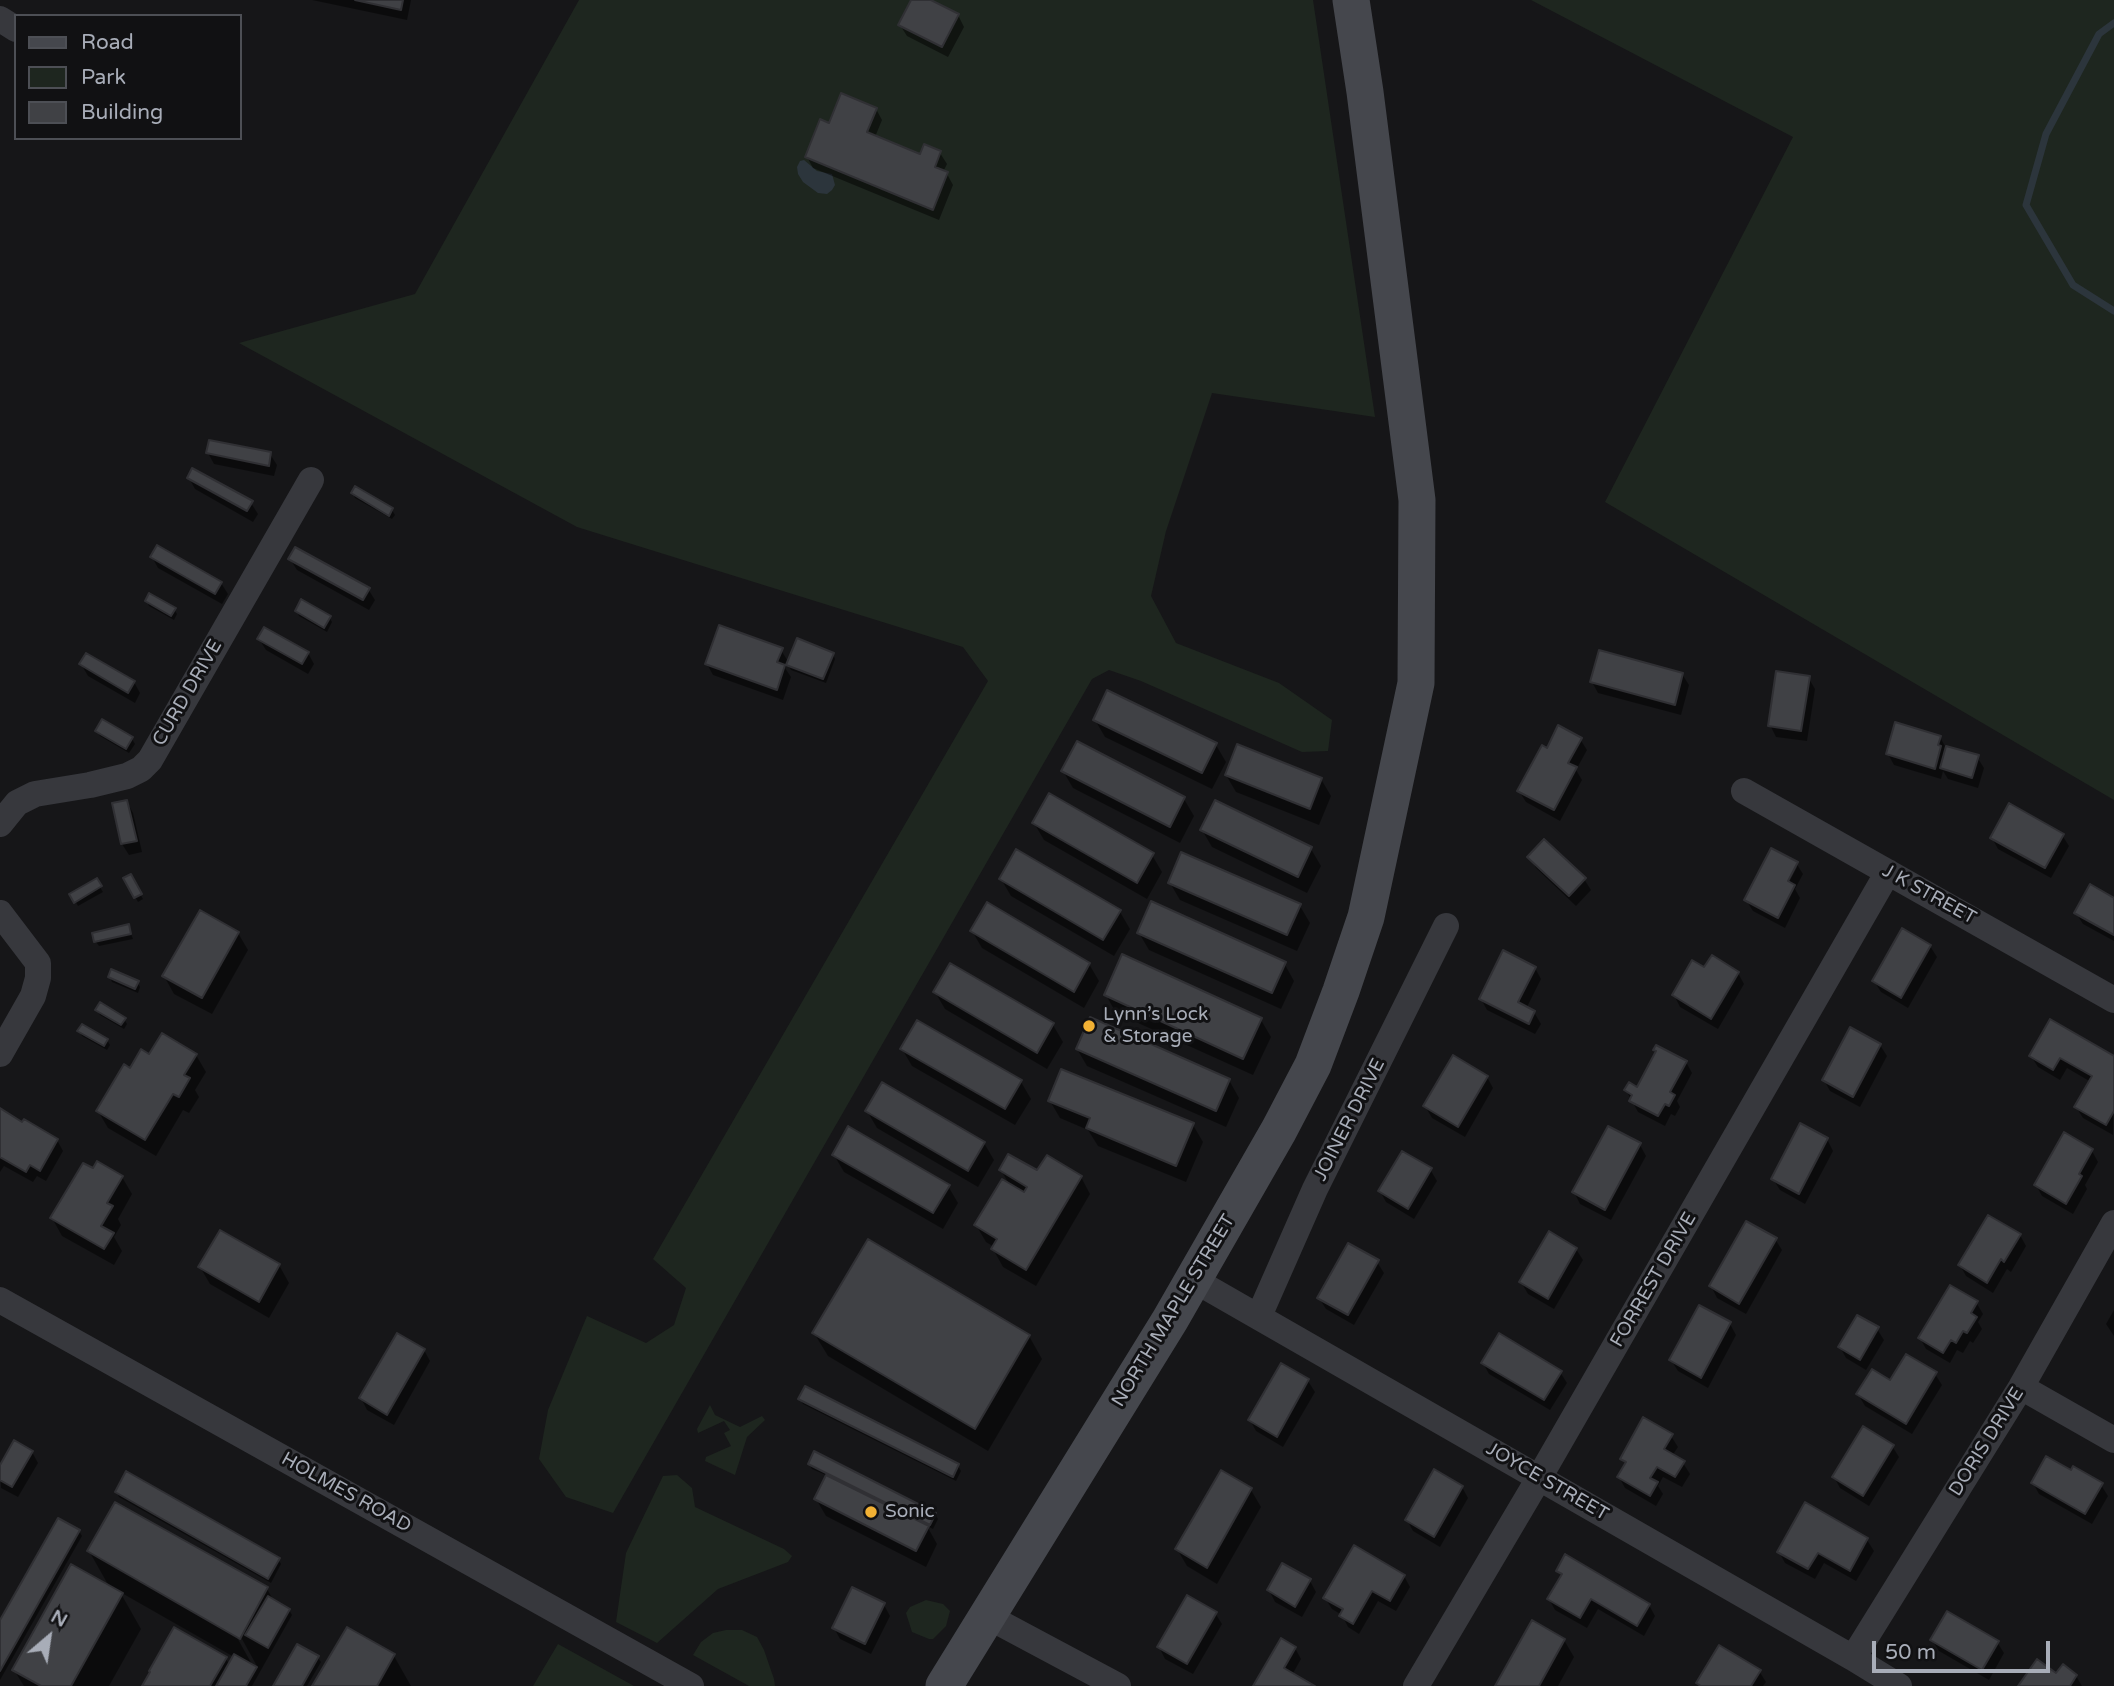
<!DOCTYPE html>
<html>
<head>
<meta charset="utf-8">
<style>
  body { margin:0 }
  #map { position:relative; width:2114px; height:1686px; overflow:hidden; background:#161618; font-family:"Varela Round",sans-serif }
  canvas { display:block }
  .legend { position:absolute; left:14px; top:14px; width:228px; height:126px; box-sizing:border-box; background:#111113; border:2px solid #4d4f55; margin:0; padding:9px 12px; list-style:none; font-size:21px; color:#a8adb8 }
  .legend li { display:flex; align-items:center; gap:14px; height:35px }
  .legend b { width:35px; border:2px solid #4d4f55 }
  .north { position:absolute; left:14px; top:1602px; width:70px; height:70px; -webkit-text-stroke:5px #111113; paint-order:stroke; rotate:29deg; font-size:19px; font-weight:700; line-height:28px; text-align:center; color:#a8adb8 }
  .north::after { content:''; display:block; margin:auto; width:24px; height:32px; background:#a8adb8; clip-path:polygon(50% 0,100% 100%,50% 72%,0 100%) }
  .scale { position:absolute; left:1872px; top:1641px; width:178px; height:32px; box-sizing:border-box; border:4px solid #a8adb8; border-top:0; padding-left:9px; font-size:21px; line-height:24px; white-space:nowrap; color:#a8adb8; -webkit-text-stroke:5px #111113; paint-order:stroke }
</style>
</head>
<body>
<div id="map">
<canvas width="2114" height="1686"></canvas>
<ul class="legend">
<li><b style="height:9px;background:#45474d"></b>Road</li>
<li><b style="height:19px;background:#1e261f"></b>Park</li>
<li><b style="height:19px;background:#404145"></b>Building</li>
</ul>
<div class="north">N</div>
<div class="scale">50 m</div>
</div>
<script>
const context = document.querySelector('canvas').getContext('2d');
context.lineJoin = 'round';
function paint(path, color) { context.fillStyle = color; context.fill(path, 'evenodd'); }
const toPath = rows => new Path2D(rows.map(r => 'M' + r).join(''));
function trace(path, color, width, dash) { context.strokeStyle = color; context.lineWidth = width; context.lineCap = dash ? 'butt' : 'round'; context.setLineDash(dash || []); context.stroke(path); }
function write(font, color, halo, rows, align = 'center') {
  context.font = font + ' "Varela Round",sans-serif'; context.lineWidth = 6; context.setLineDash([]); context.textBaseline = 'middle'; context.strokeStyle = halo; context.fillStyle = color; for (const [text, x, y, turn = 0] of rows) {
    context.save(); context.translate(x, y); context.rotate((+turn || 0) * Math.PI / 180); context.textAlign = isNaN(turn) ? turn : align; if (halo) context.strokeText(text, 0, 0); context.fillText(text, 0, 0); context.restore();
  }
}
paint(toPath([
  [579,0,1313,0,1375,417,1212,393,1166,531,1151,596,1176,643,1279,683,1332,720,1328,751,1302,752,1141,681,1109,670,1092,679,613,1513,566,1497,539,1459,548,1410,587,1316,646,1343,674,1325,686,1288,653,1259,988,681,963,647,577,527,239,343,415,294],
  [1531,0,2114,0,2114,800,1605,502,1793,137],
  [710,1405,715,1415,740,1427,762,1416,765,1420,747,1437,735,1475,705,1461,706,1457,731,1446,724,1433,730,1430,724,1421,698,1433,697,1429],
  [677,1475,692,1488,695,1507,784,1549,792,1556,788,1562,718,1589,657,1643,616,1622,626,1553,663,1476],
  [926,1600,943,1604,950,1611,946,1626,933,1639,929,1639,912,1632,906,1613,910,1607],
  [726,1630,742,1630,757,1637,764,1650,774,1679,775,1686,749,1686,693,1655,701,1642,713,1633],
  [558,1644,634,1686,533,1686]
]), '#1e261f');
paint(toPath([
  [804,160,817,171,832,174,835,185,832,190,827,194,818,193,803,182,798,174,797,167,800,161]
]), '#2c353c');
paint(toPath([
  [312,0,411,0,407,20],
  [913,0,927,0,958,15,964,27,948,57,907,36,900,25],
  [876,109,882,120,875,137,921,156,940,153,947,164,943,172,947,174,953,185,939,220,813,168,807,157,830,125],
  [208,453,270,454,277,465,274,476,214,464],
  [189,478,251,503,258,514,253,522,195,489],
  [353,493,392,510,395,515,392,519,355,498],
  [152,557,221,583,228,594,222,604,158,568],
  [290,559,368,589,375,600,369,610,297,570],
  [147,601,174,609,177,614,174,620,149,606],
  [297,611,329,617,332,622,327,632,299,616],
  [259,639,308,653,314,664,308,674,266,650],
  [781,650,789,663,833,654,835,659,826,683,791,670,787,663,785,668,791,677,783,700,713,675,707,664],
  [81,664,134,682,140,693,135,703,88,676],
  [1682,674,1689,685,1681,715,1598,693,1592,682],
  [1808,677,1815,689,1807,741,1776,737,1770,725],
  [1095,720,1216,745,1226,762,1212,789,1105,737],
  [97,731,132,739,135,744,129,753,100,736],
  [1940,737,1946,748,1977,757,1984,768,1978,788,1948,779,1943,771,1941,779,1894,765,1888,754],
  [1580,739,1587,750,1576,770,1582,780,1560,821,1526,802,1519,791,1547,750],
  [1063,771,1184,799,1194,816,1180,843,1073,788],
  [1226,775,1321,779,1331,796,1319,825,1236,792],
  [127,802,133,813,142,852,129,855,122,844,114,804],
  [1034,823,1152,855,1162,872,1147,899,1044,840],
  [1202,830,1311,849,1321,866,1307,893,1212,847],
  [2062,835,2069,846,2051,878,1998,849,1992,838],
  [1530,857,1584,879,1591,890,1576,906,1536,868],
  [1796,863,1803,874,1795,889,1800,898,1785,928,1753,911,1746,900],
  [1793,867,1797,867,1785,890,1782,888],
  [130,876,143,899,138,902,125,879],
  [1001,879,1120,912,1130,929,1114,956,1011,896],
  [96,881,103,892,78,906,72,895],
  [1170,883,1300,906,1310,923,1297,951,1180,900],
  [2114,900,2114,941,2083,924,2076,913],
  [128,926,133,939,99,946,96,942],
  [972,931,1089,964,1099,981,1084,1008,982,948],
  [238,933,248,950,212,1014,174,994,164,976],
  [1139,933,1284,963,1294,981,1281,1009,1149,950],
  [1930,946,1937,957,1908,1008,1881,992,1874,981],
  [1535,968,1541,979,1526,1009,1534,1012,1541,1024,1535,1034,1487,1010,1481,999],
  [1705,970,1738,973,1744,984,1718,1029,1680,1007,1674,995],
  [110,977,137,982,140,987,138,993,112,982],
  [935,992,1053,1025,1063,1042,1047,1069,945,1009],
  [1106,995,1261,1020,1271,1037,1253,1075,1116,1013],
  [97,1010,124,1019,127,1024,124,1029,100,1015],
  [79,1031,107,1040,110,1045,107,1050,82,1036],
  [1880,1045,1887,1056,1860,1107,1830,1091,1824,1080],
  [902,1049,1021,1082,1031,1099,1015,1125,912,1066],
  [1077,1049,1229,1080,1239,1098,1226,1127,1087,1066],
  [196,1055,206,1072,195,1090,199,1097,189,1113,183,1110,156,1156,108,1128,98,1111,131,1070,150,1056],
  [2031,1056,2114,1058,2113,1135,2083,1118,2076,1107,2091,1082,2067,1068,2060,1080,2038,1067],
  [1686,1062,1692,1073,1677,1101,1680,1107,1675,1116,1671,1114,1665,1126,1638,1112,1626,1090,1638,1089],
  [1487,1077,1493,1088,1465,1137,1432,1118,1425,1106],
  [1050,1101,1193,1125,1203,1142,1186,1182,1098,1146,1088,1130,1060,1118],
  [0,1110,57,1140,63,1151,46,1181,37,1176,33,1182,4,1166,0,1172],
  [867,1111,984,1143,994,1160,978,1187,877,1128],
  [1827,1139,1833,1151,1805,1204,1780,1190,1773,1179],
  [1640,1145,1646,1156,1611,1220,1580,1204,1574,1192],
  [2092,1151,2098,1162,2085,1185,2087,1189,2073,1214,2042,1196,2036,1185],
  [834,1155,948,1186,958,1203,943,1229,844,1172],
  [1430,1169,1437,1181,1414,1219,1386,1202,1380,1191],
  [1001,1170,1081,1177,1090,1194,1036,1286,1003,1267,993,1249,994,1247,986,1242,976,1225,1010,1186],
  [122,1177,132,1194,118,1219,121,1225,114,1237,122,1251,114,1265,62,1236,52,1218],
  [2020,1235,2026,1246,2011,1272,2007,1269,1993,1293,1966,1276,1960,1265],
  [1775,1239,1782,1250,1746,1314,1717,1298,1711,1286],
  [1576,1249,1583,1260,1554,1309,1528,1294,1521,1282],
  [1377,1262,1384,1273,1354,1325,1326,1309,1319,1298],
  [279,1265,289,1283,269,1318,210,1284,200,1267],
  [1976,1302,1983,1314,1978,1322,1982,1329,1973,1343,1970,1341,1963,1353,1957,1350,1950,1363,1926,1349,1920,1338],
  [1700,1307,1730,1324,1736,1335,1708,1388,1678,1371,1671,1360],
  [2114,1310,2114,1336,2106,1324],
  [1877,1329,1884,1340,1866,1370,1846,1358,1840,1347],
  [814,1333,1029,1336,1042,1359,988,1451,828,1356],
  [424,1350,430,1361,394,1425,367,1410,361,1398],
  [1483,1363,1560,1372,1567,1383,1550,1410,1489,1374],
  [1281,1365,1308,1381,1315,1392,1283,1447,1256,1431,1250,1420],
  [1935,1374,1942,1385,1912,1434,1865,1406,1858,1394,1891,1383],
  [800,1399,958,1466,961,1471,956,1481,803,1404],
  [1671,1436,1678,1447,1672,1456,1683,1463,1690,1474,1682,1487,1663,1477,1658,1486,1663,1494,1656,1506,1625,1488,1619,1477,1626,1465,1622,1459],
  [1892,1446,1899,1457,1869,1506,1840,1488,1834,1477],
  [32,1452,38,1463,18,1497,1,1488,0,1468],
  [809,1464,935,1514,938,1519,933,1529,927,1526,937,1544,926,1567,826,1516,816,1499,828,1476,812,1469],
  [1221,1472,1251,1490,1261,1507,1217,1584,1187,1566,1177,1549],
  [2071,1472,2101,1485,2108,1496,2092,1524,2039,1494,2033,1483],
  [1462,1487,1468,1498,1440,1547,1413,1531,1407,1520],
  [117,1492,278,1559,281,1564,271,1583,119,1497],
  [1805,1504,1867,1540,1874,1551,1856,1581,1824,1563,1815,1579,1785,1563,1779,1552],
  [79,1531,82,1536,0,1680,0,1623],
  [89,1551,267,1589,274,1601,289,1610,292,1615,252,1686,143,1686,226,1659,230,1665,234,1657,120,1592,141,1629,109,1686,24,1686,14,1670,110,1588],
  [237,1630,258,1668,254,1668,234,1632],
  [1558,1571,1649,1605,1655,1616,1644,1636,1598,1609,1587,1628,1555,1610,1549,1599,1562,1577],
  [1404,1576,1410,1587,1396,1611,1378,1601,1359,1634,1348,1627,1342,1615,1332,1609,1325,1598],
  [1310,1581,1316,1592,1302,1617,1275,1602,1269,1590],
  [884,1605,890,1616,871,1654,840,1639,834,1628],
  [1215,1613,1222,1624,1193,1674,1165,1659,1159,1647],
  [1564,1640,1574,1657,1558,1686,1497,1686],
  [1932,1640,1997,1642,2004,1653,1989,1680,1939,1651],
  [1295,1648,1301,1659,1292,1675,1312,1686,1255,1686],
  [394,1656,411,1686,314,1686],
  [318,1658,321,1662,307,1686,275,1686],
  [1759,1671,1766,1682,1763,1686,1700,1686,1698,1683],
  [2057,1676,2076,1676,2082,1686,2020,1686]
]), '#0007');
trace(toPath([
  [2114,23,2099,34,2046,134,2026,205,2073,285,2114,311]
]), '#2c353c', 7);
const building = toPath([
  [355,0,403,0,401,10,355,0],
  [911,0,931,0,959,14,942,47,898,25,911,0],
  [841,93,877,108,867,132,920,154,924,144,941,151,935,167,948,172,933,210,805,157,820,119,829,123,841,93],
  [209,440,271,452,269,466,206,453,209,440],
  [192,468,253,501,247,511,187,478,192,468],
  [355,486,393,508,389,516,351,493,355,486],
  [157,545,222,582,215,594,150,557,157,545],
  [295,547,370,588,363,600,288,559,295,547],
  [149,593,176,608,171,616,145,601,149,593],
  [301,599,331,616,324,628,295,611,301,599],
  [719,625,783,648,777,662,785,665,777,690,705,664,719,625],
  [264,627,309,652,302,664,257,639,264,627],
  [797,638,834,653,823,679,786,665,797,638],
  [1599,650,1683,673,1675,705,1590,682,1599,650],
  [86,653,135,681,128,693,79,664,86,653],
  [1776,671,1810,676,1801,731,1768,726,1776,671],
  [1107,690,1217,743,1202,773,1093,720,1107,690],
  [102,719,133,737,126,749,95,731,102,719],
  [1895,722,1941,736,1938,745,1941,746,1935,769,1886,754,1895,722],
  [1558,725,1582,738,1568,763,1577,767,1554,810,1517,791,1542,745,1547,748,1558,725],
  [1077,741,1185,797,1170,827,1061,771,1077,741],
  [1237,744,1322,778,1310,809,1225,775,1237,744],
  [1946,746,1979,755,1972,778,1940,768,1946,746],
  [1049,793,1154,853,1137,883,1032,823,1049,793],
  [127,800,137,841,121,844,112,803,127,800],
  [1215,800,1312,847,1298,877,1200,830,1215,800],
  [2009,803,2064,834,2045,868,1990,838,2009,803],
  [1544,839,1586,878,1569,896,1527,857,1544,839],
  [1771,848,1798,862,1788,881,1795,885,1778,918,1744,900,1771,848],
  [1016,849,1121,910,1103,940,999,879,1016,849],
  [1181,852,1301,904,1287,935,1168,883,1181,852],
  [131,874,142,894,134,898,123,878,131,874],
  [97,878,102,886,74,903,69,894,97,878],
  [2090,884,2114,898,2114,935,2074,913,2090,884],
  [1151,901,1286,962,1272,993,1137,933,1151,901],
  [987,902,1090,963,1074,992,970,931,987,902],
  [200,910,239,932,202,998,162,976,200,910],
  [129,924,131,934,94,942,92,933,129,924],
  [1902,928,1931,945,1901,998,1872,981,1902,928],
  [1503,950,1536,967,1518,1002,1535,1011,1529,1024,1479,999,1503,950],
  [1122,954,1262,1018,1243,1059,1104,995,1122,954],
  [1712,955,1739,972,1711,1019,1672,995,1692,960,1704,967,1712,955],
  [950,963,1054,1023,1037,1053,933,992,950,963],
  [111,969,139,981,135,989,108,977,111,969],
  [100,1002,126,1018,121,1025,95,1010,100,1002],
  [1090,1017,1230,1079,1216,1111,1076,1049,1090,1017],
  [2050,1019,2114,1056,2114,1111,2106,1125,2074,1107,2092,1076,2060,1058,2053,1070,2029,1056,2050,1019],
  [917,1020,1022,1080,1005,1109,900,1049,917,1020],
  [82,1024,108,1039,104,1046,77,1031,82,1024],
  [1850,1027,1881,1044,1853,1097,1822,1080,1850,1027],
  [162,1033,197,1054,184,1075,190,1078,179,1097,173,1094,145,1140,96,1111,124,1064,130,1068,141,1049,149,1054,162,1033],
  [1656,1045,1687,1061,1670,1092,1675,1095,1669,1106,1665,1104,1658,1116,1629,1101,1632,1095,1624,1090,1629,1082,1637,1087,1656,1051,1653,1050,1656,1045],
  [1453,1055,1488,1076,1458,1127,1423,1106,1453,1055],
  [1061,1069,1194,1123,1176,1166,1086,1128,1090,1118,1048,1101,1061,1069],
  [882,1082,985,1142,968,1171,865,1111,882,1082],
  [0,1108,22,1122,24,1119,58,1139,40,1171,30,1165,26,1172,0,1157,0,1108],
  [1800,1123,1828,1138,1799,1194,1771,1179,1800,1123],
  [848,1126,950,1185,933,1213,832,1155,848,1126],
  [1608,1126,1641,1143,1605,1210,1572,1192,1608,1126],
  [2064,1132,2093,1149,2079,1174,2082,1176,2066,1204,2034,1185,2064,1132],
  [1402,1151,1432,1168,1408,1209,1378,1191,1402,1151],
  [1008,1154,1037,1170,1047,1155,1082,1176,1026,1270,991,1249,997,1239,974,1225,1002,1179,1024,1192,1027,1187,999,1170,1008,1154],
  [97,1161,123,1176,107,1203,113,1206,101,1226,114,1233,104,1249,50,1218,83,1163,93,1168,97,1161],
  [1988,1215,2021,1234,2004,1262,2001,1259,1987,1283,1958,1265,1988,1215],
  [1746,1221,1777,1238,1739,1304,1709,1286,1746,1221],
  [220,1230,280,1264,259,1302,198,1267,220,1230],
  [1549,1231,1577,1248,1548,1299,1519,1282,1549,1231],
  [868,1239,1030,1335,975,1429,812,1333,868,1239],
  [1348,1243,1379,1260,1348,1315,1317,1298,1348,1243],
  [1950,1285,1978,1301,1971,1313,1977,1317,1967,1333,1963,1331,1956,1343,1951,1340,1943,1353,1918,1338,1950,1285],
  [1699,1305,1731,1322,1701,1378,1669,1360,1699,1305],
  [1857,1315,1879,1327,1860,1360,1838,1347,1857,1315],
  [397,1333,425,1349,387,1415,359,1398,397,1333],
  [1499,1333,1562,1371,1544,1400,1481,1363,1499,1333],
  [1906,1354,1937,1372,1906,1424,1856,1394,1872,1369,1890,1380,1906,1354],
  [1281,1363,1309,1379,1277,1437,1248,1420,1281,1363],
  [805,1386,959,1464,953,1477,798,1399,805,1386],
  [1643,1417,1673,1434,1664,1449,1685,1461,1675,1477,1657,1467,1650,1478,1658,1482,1650,1496,1617,1477,1626,1462,1620,1459,1643,1417],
  [1863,1426,1894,1445,1863,1496,1832,1477,1863,1426],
  [14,1440,33,1451,12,1487,0,1480,0,1465,14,1440],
  [814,1451,936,1513,930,1525,808,1464,814,1451],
  [2046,1456,2071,1470,2073,1466,2103,1483,2085,1514,2031,1483,2046,1456],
  [1434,1469,1463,1486,1434,1537,1405,1520,1434,1469],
  [1221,1470,1252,1488,1207,1568,1175,1549,1221,1470],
  [126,1471,280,1558,268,1579,115,1492,126,1471],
  [826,1475,929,1526,916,1551,814,1499,826,1475],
  [115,1502,268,1587,240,1639,87,1551,115,1502],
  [1805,1502,1868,1538,1850,1571,1818,1553,1808,1569,1777,1552,1805,1502],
  [58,1518,80,1530,0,1671,0,1620,58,1518],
  [1354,1545,1405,1575,1390,1601,1372,1591,1353,1624,1339,1616,1343,1609,1323,1598,1354,1545],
  [1565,1554,1650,1604,1637,1626,1591,1599,1580,1618,1547,1599,1562,1574,1556,1571,1565,1554],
  [1282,1563,1311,1579,1295,1607,1267,1590,1282,1563],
  [71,1564,123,1593,71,1686,41,1686,12,1670,71,1564],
  [852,1587,885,1603,865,1644,832,1628,852,1587],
  [1187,1595,1217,1612,1187,1664,1157,1647,1187,1595],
  [268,1596,290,1609,268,1648,245,1635,268,1596],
  [1947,1611,1999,1641,1982,1670,1930,1640,1947,1611],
  [1532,1620,1565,1639,1539,1686,1495,1686,1532,1620],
  [174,1627,227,1657,210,1686,142,1686,150,1672,149,1671,174,1627],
  [347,1627,395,1654,377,1686,312,1686,347,1627],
  [1281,1638,1296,1647,1284,1668,1315,1686,1253,1686,1281,1638],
  [297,1644,319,1656,302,1686,273,1686,297,1644],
  [1719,1645,1761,1670,1751,1686,1701,1686,1696,1683,1719,1645],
  [234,1654,257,1667,246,1686,216,1686,234,1654],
  [2037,1659,2056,1673,2063,1664,2077,1675,2070,1686,2018,1686,2037,1659]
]);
paint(building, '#404145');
trace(building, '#303034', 2);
trace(toPath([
  [0,19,16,29],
  [1744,791,2114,1000],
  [0,824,17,803,35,794,90,785,127,776,141,769,150,760,311,480],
  [0,913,38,963,38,978,33,996,0,1054],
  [1194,1280,1853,1658,1899,1686],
  [0,1300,691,1686],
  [1259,1316,1315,1189,1446,926],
  [2021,1387,2114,1440],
  [987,1616,1118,1686],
  [1853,1658,2021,1387,2114,1223],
  [1416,1686,1539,1478,1888,872]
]), '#37383d', 26);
trace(toPath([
  [944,1686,1170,1320,1279,1130,1313,1065,1341,991,1366,917,1416,683,1417,500,1365,92,1351,0]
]), '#45474d', 37);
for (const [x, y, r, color] of [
  [1089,1026,7,"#f2b134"],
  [871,1512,7,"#f2b134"]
]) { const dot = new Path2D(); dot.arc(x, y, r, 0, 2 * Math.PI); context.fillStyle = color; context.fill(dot); trace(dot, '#111113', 2.5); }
write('19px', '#a8adb8', '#111113', [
  ["CURD DRIVE",188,693,-60],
  ["J K STREET",1929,895,29],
  ["JOINER DRIVE",1350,1120,-63],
  ["FORREST DRIVE",1654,1280,-60],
  ["NORTH MAPLE STREET",1174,1311,-59],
  ["DORIS DRIVE",1987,1442,-58],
  ["JOYCE STREET",1547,1482,30],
  ["HOLMES ROAD",346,1493,29]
]);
write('19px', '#a8adb8', '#111113', [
  ["Lynn’s Lock",1103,1015],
  ["& Storage",1103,1037],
  ["Sonic",885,1512]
], 'left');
</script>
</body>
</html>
